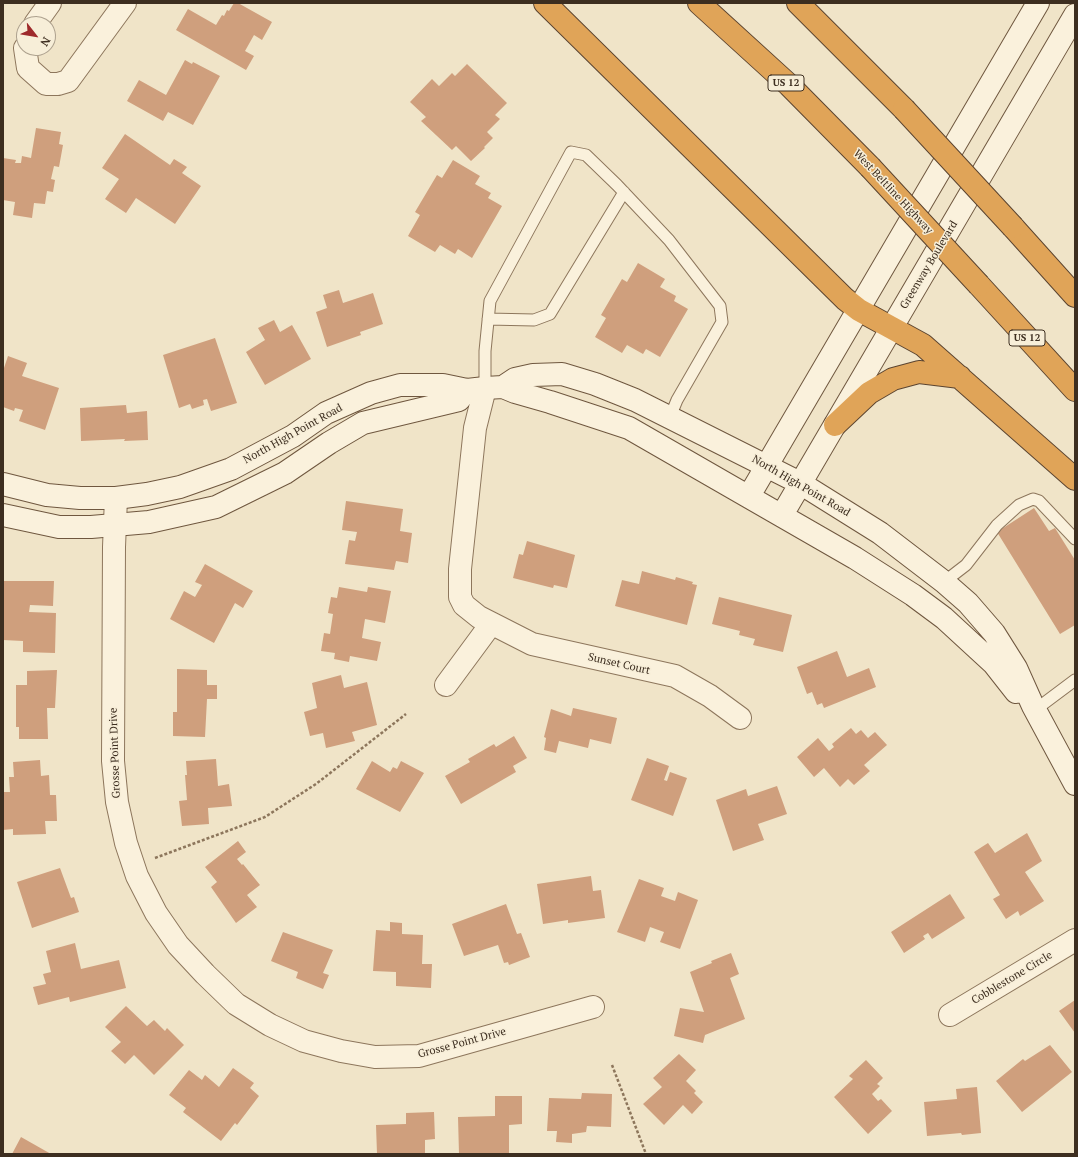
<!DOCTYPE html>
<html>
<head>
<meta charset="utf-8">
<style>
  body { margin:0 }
  #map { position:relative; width:1078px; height:1157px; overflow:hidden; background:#f0e4c8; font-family:"PT Serif",serif }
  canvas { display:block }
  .frame { position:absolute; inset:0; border:4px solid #3d2e20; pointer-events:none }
  .north { position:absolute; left:16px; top:16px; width:40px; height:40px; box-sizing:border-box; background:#f7eed8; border:1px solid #ada18e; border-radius:50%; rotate:121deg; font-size:11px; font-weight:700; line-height:16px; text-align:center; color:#3d2e20 }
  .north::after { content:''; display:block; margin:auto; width:14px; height:18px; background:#9e2a2b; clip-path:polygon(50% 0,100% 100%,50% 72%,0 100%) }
</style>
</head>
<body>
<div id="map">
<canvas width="1078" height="1157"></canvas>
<div class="frame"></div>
<div class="north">N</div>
</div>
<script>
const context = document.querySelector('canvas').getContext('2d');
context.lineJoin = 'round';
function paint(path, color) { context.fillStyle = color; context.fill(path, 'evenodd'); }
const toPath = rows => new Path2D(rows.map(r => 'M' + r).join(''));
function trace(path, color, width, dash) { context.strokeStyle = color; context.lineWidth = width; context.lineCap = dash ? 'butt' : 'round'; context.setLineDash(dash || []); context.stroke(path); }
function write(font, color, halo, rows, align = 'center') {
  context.font = font + ' "PT Serif",serif'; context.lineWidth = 3; context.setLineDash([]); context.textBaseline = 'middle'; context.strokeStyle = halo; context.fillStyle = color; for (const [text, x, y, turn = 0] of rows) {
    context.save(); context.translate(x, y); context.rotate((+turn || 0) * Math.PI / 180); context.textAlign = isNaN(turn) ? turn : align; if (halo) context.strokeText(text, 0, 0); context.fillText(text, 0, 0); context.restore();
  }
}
paint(toPath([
  [234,3,238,3,272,22,262,40,254,35,245,51,254,56,246,70,176,30,188,9,216,25,222,15,224,16,227,10,229,11],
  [185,60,192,64,193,62,220,76,193,125,168,112,163,121,127,101,139,80,166,95],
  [467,64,507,103,495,115,500,119,487,132,493,138,484,147,485,148,471,161,456,146,452,150,421,121,426,117,410,102,432,79,439,86,452,73,455,76],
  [36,128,61,132,59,144,63,145,59,167,54,166,51,179,55,180,53,192,47,191,45,204,34,203,32,218,13,215,15,202,3,200,3,158,16,160,15,163,21,163,22,156,31,158],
  [125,134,170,165,174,159,187,167,182,173,201,186,175,224,136,198,126,213,105,199,119,179,102,168],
  [453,160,480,176,475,184,491,193,488,198,502,206,472,258,458,249,455,254,440,245,435,252,408,236,420,215,415,212,437,175,442,178],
  [638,263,665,279,660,287,676,296,674,301,688,309,660,357,646,349,643,354,627,345,622,353,595,337,606,318,601,315,622,279,627,282],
  [339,290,343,303,373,293,383,324,360,332,361,335,327,347,316,312,327,308,323,295],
  [274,320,280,332,292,325,311,359,265,385,246,352,265,340,258,328],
  [215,338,237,403,211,411,207,399,203,400,204,405,192,409,190,404,179,408,163,355],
  [8,356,27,363,22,376,59,388,45,430,19,421,23,410,15,408,14,411,3,407,3,371],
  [126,405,127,413,147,411,148,440,124,441,125,439,81,441,80,408],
  [346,501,403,509,400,531,412,533,408,563,396,561,394,570,345,564,349,540,355,541,357,532,342,530],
  [1034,508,1049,531,1055,528,1075,560,1075,625,1060,634,997,532],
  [527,541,575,555,567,588,554,585,553,588,513,578,519,554,523,555],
  [205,564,253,591,243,608,235,603,214,643,170,619,184,591,195,597,202,585,195,582],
  [642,571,675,580,676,577,693,582,692,584,697,585,687,625,615,606,622,580,639,584],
  [3,581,54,581,53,606,30,605,29,612,56,613,55,653,23,652,23,641,3,640],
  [339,587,367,592,368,587,391,591,385,623,365,619,362,638,381,642,377,661,350,656,349,662,334,659,335,653,321,651,324,633,330,634,333,614,328,613,331,597,337,598],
  [719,597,792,615,783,652,753,645,755,639,739,635,740,631,712,624],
  [837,651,847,677,869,668,876,687,824,708,822,703,817,705,812,692,807,694,797,667],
  [177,669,207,670,207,685,217,685,217,699,207,699,205,737,173,736,173,712,177,712],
  [57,670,55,708,47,708,48,739,19,739,19,727,16,727,16,685,27,685,27,671],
  [341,675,344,688,367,682,377,725,352,732,355,741,326,748,323,733,310,736,304,712,317,708,312,683],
  [573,708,617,718,611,744,590,739,588,748,559,741,556,753,544,750,546,738,544,737,551,709,571,716],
  [851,728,856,734,861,730,868,738,875,732,887,745,864,765,870,771,854,785,848,779,840,787,824,768,814,777,797,757,818,738,829,751,834,747,832,744],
  [514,736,527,758,513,766,516,772,461,804,445,776,470,762,468,759,494,744,496,747],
  [647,758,669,766,664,780,667,781,670,772,687,778,673,816,631,800],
  [216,759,218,786,229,784,232,806,208,808,209,824,182,826,179,801,187,800,185,775,187,775,186,761],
  [40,760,41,776,49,775,50,795,56,795,57,821,45,821,46,834,13,835,13,829,3,830,3,792,10,792,9,777,14,777,13,762],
  [372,761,390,772,393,767,397,769,401,761,424,773,400,812,356,789],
  [777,786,787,814,758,824,764,840,733,851,716,800,746,789,748,796],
  [1027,833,1042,861,1025,872,1044,901,1020,916,1018,911,1006,919,993,899,1000,895,974,852,988,843,995,853],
  [238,841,246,852,237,859,242,865,243,864,260,885,247,895,257,907,236,923,211,887,217,882,205,867],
  [60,868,71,898,74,897,79,912,32,928,17,882],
  [591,876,593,891,601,890,605,918,568,923,568,920,543,924,537,884],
  [639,879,664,888,661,896,675,901,678,892,698,900,680,949,660,942,664,932,650,927,645,942,617,932],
  [950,894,965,918,932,939,928,933,923,936,925,939,904,953,891,932],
  [506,904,517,934,521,933,530,957,509,965,508,962,504,963,498,945,464,956,452,924],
  [390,922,402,923,402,934,423,935,422,964,432,964,431,988,396,986,396,972,373,971,376,930,390,931],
  [283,932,333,950,323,973,329,975,323,989,296,978,298,972,271,961],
  [75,943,81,969,119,960,126,988,70,1002,69,997,38,1005,33,987,46,984,43,974,51,972,46,951],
  [731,953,739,974,730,978,745,1019,705,1035,703,1043,674,1036,680,1008,704,1012,690,972,712,963,711,961],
  [1075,1000,1075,1033,1059,1011],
  [126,1006,147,1026,154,1020,165,1031,167,1028,184,1045,154,1075,134,1055,125,1064,111,1051,121,1042,105,1027],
  [1050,1045,1072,1072,1022,1112,996,1081,1023,1059,1025,1061],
  [679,1054,696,1070,686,1081,696,1091,694,1093,703,1102,692,1114,683,1105,664,1125,643,1104,662,1087,653,1078],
  [866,1060,883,1078,877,1084,880,1086,872,1094,878,1101,881,1099,892,1111,868,1134,834,1097,853,1079,849,1076],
  [233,1068,254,1083,250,1088,259,1096,237,1125,235,1123,221,1141,183,1112,186,1108,169,1095,189,1070,202,1080,205,1075,219,1087],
  [977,1087,981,1133,962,1135,961,1133,927,1136,924,1102,957,1099,956,1089],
  [582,1093,612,1094,611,1127,587,1126,586,1132,572,1134,572,1143,556,1142,557,1131,547,1131,549,1098,581,1099],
  [495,1096,522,1096,522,1124,509,1125,509,1153,459,1154,458,1117,495,1116],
  [434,1112,435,1139,425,1140,425,1154,377,1154,376,1125,406,1124,406,1113],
  [21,1137,51,1154,12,1154]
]), '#cf9f7d');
const lane = toPath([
  [488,319,534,320,550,314,624,192],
  [485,388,485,351,490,301,571,152,586,155,617,185,669,240,720,306,722,322,677,400,670,417],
  [944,582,966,565,997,525,1019,505,1033,499,1039,501,1075,539],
  [1035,710,1075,680]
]);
const street = toPath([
  [35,24,50,3],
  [25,48,28,68,46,84,58,84,68,81,125,3],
  [485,388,475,428,460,569,460,597,464,605,479,617,532,644,675,676,710,696,740,718],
  [116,498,114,547,113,761,117,802,126,843,137,876,156,913,178,945,205,974,236,1004,270,1025,304,1041,341,1051,375,1057,419,1056,593,1007],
  [446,685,491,624],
  [950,1015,1075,940]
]);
const secondary = toPath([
  [503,387,515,392,550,402,629,428,855,558,913,595,944,618,994,664,1016,692],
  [3,484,47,495,80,498,116,498,147,494,180,487,231,469,293,436,326,413,371,393,400,385,443,385,467,390,485,388,503,387,515,379,533,375,562,374,595,384,635,400,800,483,880,533,944,582,968,603,994,633,1016,668,1033,706,1075,784],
  [749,496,1038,3],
  [3,515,59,527,91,527,149,522,216,507,285,473,329,443,363,423,459,400,467,390],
  [782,515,1075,15]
]);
const highway = toPath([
  [545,3,845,299,859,310,923,345,1075,479],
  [699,3,789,85,870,167],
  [798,3,904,109],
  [1013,227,1075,296],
  [979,285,1075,390],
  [835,425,869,393,893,379,919,372,960,377]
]);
trace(lane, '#8d765c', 13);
trace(street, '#8d765c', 24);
trace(secondary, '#6f573f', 24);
trace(highway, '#5b4430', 24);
trace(toPath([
  [155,858,265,817,316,784,406,714],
  [612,1065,646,1154]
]), '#8d765c', 2.5, [3, 2]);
trace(lane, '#faf1dc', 11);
trace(street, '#faf1dc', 22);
trace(secondary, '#faf1dc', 22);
trace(highway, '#e0a458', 22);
const highwayBridge = toPath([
  [904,109,1013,227],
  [870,167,979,285]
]);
trace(highwayBridge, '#5b4430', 24, []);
trace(highwayBridge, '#e0a458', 22);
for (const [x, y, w] of [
  [786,83,36],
  [1027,338,36]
]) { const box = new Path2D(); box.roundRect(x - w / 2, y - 8, w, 16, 3); context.fillStyle = '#f7eed8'; context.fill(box); trace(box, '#3d2e20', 1); }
write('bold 10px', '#3d2e20', null, [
  ["US 12",786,83],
  ["US 12",1027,338]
]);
write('11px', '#3d2e20', '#f7eed8', [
  ["West Beltline Highway",893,192,47],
  ["Greenway Boulevard",929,265,-59],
  ["North High Point Road",293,434,-29],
  ["North High Point Road",801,486,30],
  ["Sunset Court",619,664,13],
  ["Grosse Point Drive",115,753,-92],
  ["Cobblestone Circle",1012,978,-31],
  ["Grosse Point Drive",462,1043,-15]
]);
</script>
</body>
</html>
